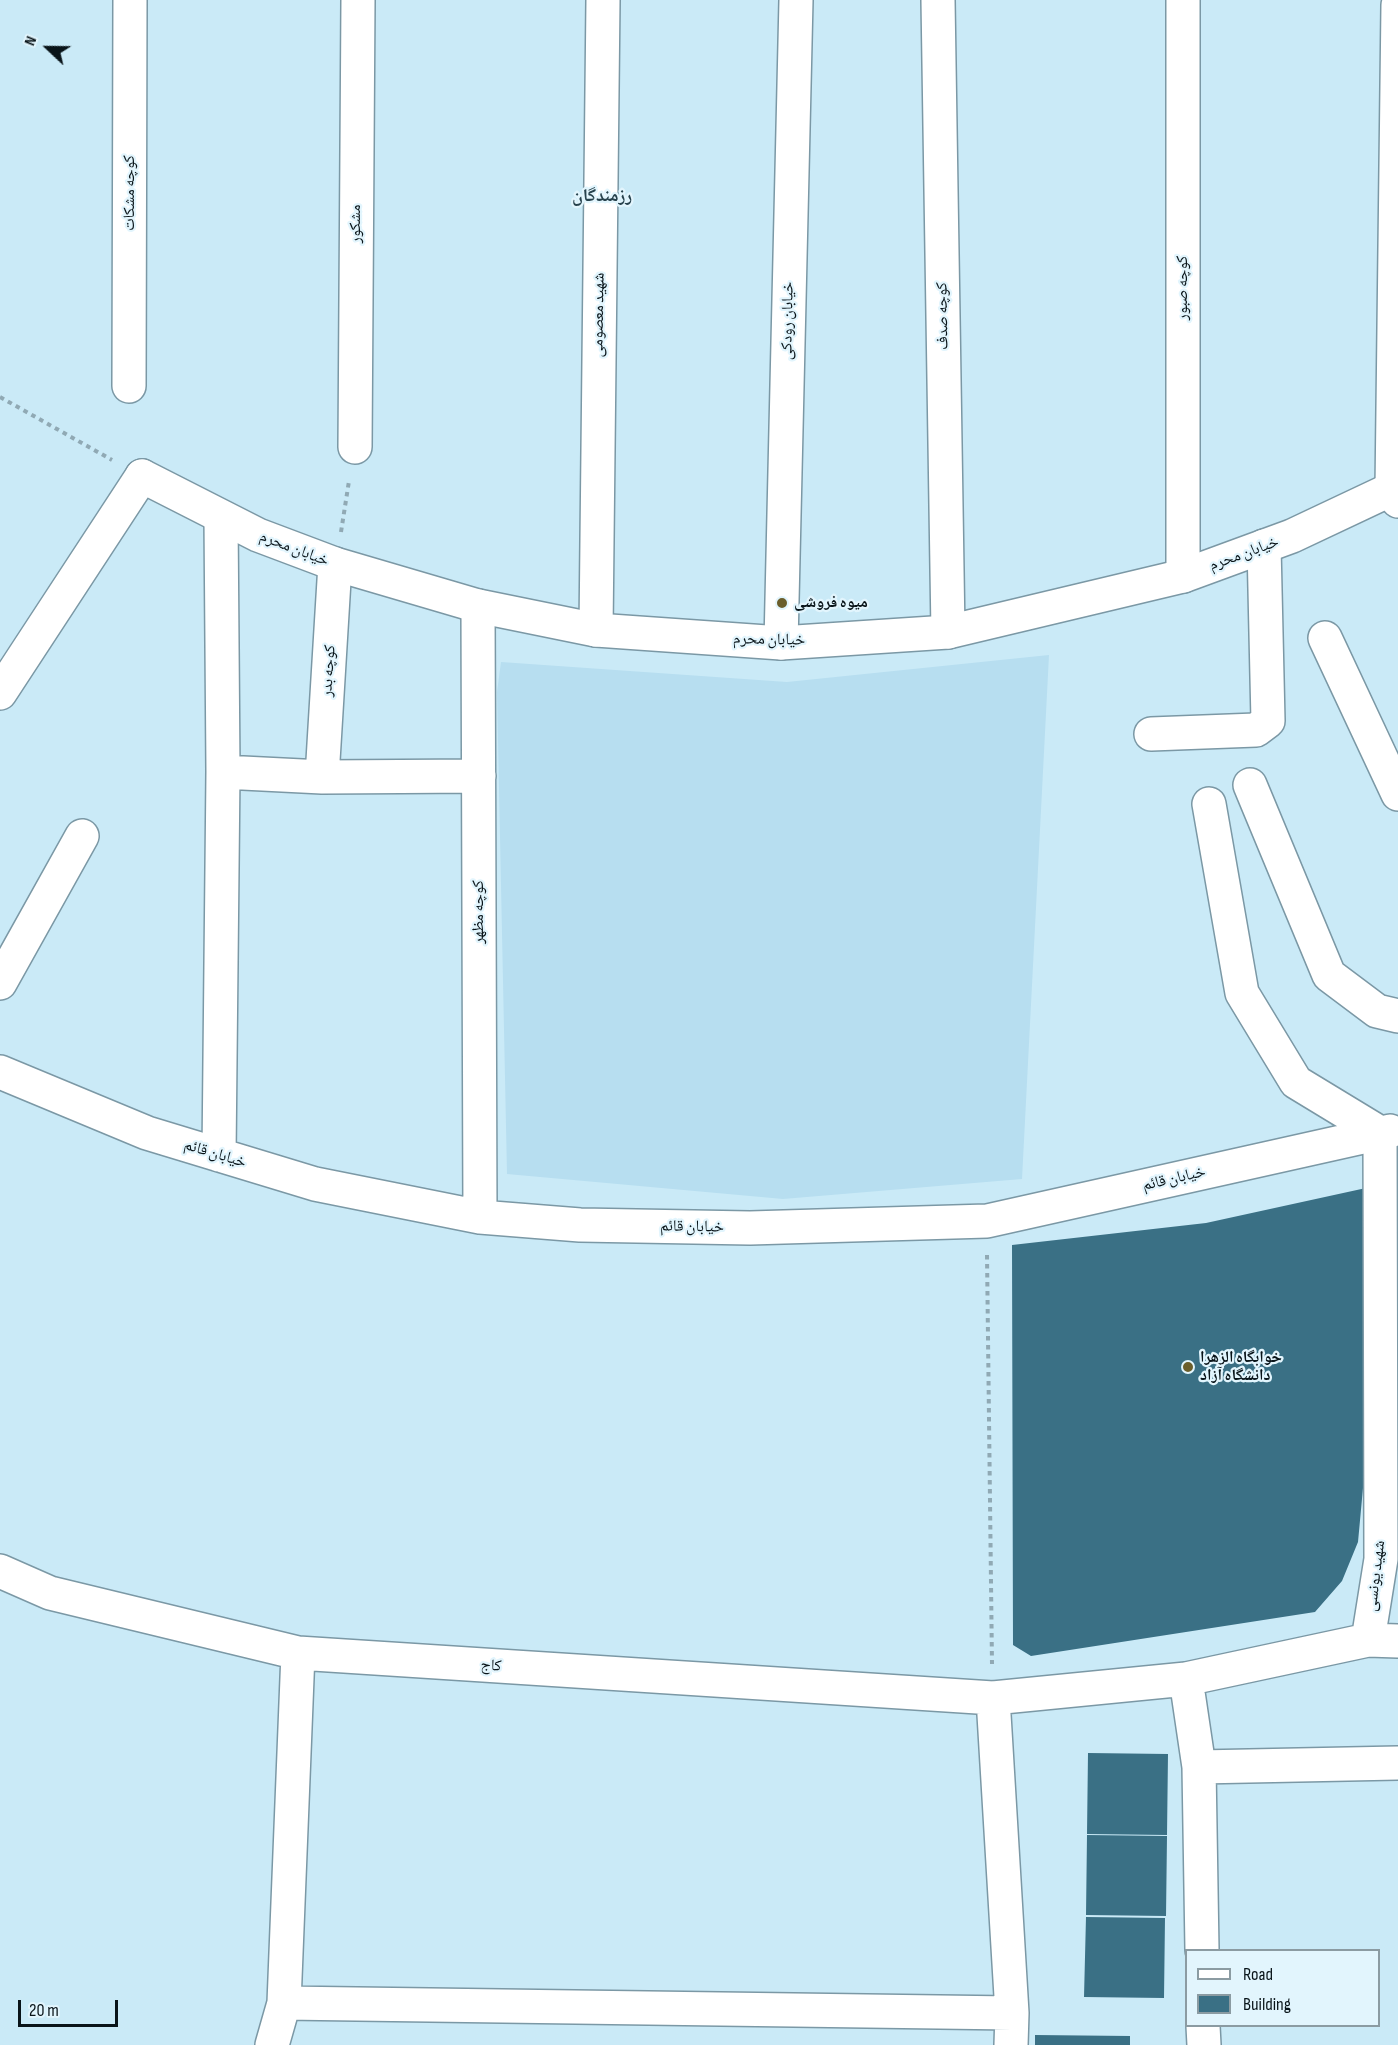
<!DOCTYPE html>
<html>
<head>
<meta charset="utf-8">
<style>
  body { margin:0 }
  #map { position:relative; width:1398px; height:2045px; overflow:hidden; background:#caeaf7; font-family:"Sofia Sans Condensed",sans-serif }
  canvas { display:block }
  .legend { position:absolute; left:1185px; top:1949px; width:195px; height:78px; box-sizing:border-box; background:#e2f5fd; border:2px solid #8b9ba2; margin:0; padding:8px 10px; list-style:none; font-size:18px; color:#091419 }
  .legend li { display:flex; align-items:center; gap:12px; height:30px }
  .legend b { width:30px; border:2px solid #8b9ba2 }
  .north { position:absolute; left:18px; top:18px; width:60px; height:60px; -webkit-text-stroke:4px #e2f5fd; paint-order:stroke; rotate:292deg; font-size:16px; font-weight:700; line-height:24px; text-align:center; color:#091419 }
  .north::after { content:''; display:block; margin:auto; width:21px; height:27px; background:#091419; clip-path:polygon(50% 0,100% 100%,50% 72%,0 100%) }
  .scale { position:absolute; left:18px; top:2000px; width:100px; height:27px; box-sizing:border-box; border:3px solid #091419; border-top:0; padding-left:8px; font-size:18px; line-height:21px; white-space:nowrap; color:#091419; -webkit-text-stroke:4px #e2f5fd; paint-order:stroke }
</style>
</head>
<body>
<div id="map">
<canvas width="1398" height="2045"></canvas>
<ul class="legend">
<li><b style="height:8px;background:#fff"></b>Road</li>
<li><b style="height:16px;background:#3a7085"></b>Building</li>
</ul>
<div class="north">N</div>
<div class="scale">20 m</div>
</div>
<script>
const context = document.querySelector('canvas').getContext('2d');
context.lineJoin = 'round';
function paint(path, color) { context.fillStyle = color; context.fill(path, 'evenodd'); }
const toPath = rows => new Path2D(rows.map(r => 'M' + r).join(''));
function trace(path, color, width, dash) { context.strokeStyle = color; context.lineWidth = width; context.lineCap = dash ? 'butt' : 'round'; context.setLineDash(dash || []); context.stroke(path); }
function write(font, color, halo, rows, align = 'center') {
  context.font = font + ' "Sofia Sans Condensed","Noto Naskh Arabic",sans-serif'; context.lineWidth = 4.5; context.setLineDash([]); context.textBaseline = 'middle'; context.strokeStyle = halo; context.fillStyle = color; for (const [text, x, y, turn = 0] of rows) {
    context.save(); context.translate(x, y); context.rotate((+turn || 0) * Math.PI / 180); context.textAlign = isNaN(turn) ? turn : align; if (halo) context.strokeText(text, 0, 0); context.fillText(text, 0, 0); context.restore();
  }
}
paint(toPath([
  [1049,655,1022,1179,783,1199,507,1174,497,692,501,662,787,682]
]), '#b7def0');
paint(toPath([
  [1366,1188,1363,1488,1358,1542,1342,1581,1315,1612,1031,1656,1013,1645,1012,1245,1206,1223],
  [1088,1753,1168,1754,1167,1835,1087,1834],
  [1087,1835,1167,1836,1166,1916,1086,1915],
  [1086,1917,1165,1918,1164,1998,1084,1997],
  [1035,2035,1130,2036,1130,2045,1035,2045]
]), '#3a7085');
const minor = toPath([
  [938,0,948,632],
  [1183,0,1183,576],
  [1398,5,1392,489,1398,501],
  [129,386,130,0],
  [355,447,358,0],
  [221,517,223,772],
  [478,606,480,1217],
  [596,630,603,0],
  [1325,638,1398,794],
  [781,643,796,0],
  [0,693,142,476],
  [1151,734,1256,730,1268,721,1264,546],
  [322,777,335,564],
  [1250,785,1329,975,1377,1011,1398,1016],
  [0,983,82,836],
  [0,1072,147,1133,315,1184,480,1217,580,1225,750,1228,987,1221,1390,1131],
  [219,1155,223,772,322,777,479,776],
  [0,1571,50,1593,298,1653,993,1698,1186,1679,1368,1640,1381,1559,1380,1133,1296,1082,1242,993,1209,804],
  [1368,1640,1398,1641],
  [1186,1679,1199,1767,1398,1763],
  [993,1698,1012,2013,1011,2045],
  [1199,1767,1202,1950],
  [284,2003,1012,2013],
  [1203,2026,1204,2045],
  [272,2045,284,2003,298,1653]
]);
const tertiary = toPath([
  [142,476,258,535,335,564,478,606,596,630,781,643,948,632,1183,576,1292,536,1398,486]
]);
trace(minor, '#7b98a5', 36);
trace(tertiary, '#7b98a5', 36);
trace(toPath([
  [0,397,112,460],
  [341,532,349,481],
  [987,1255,992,1664]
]), '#90a9b4', 4, [4.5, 4.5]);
trace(minor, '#fff', 33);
trace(tertiary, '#fff', 33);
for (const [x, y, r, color] of [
  [782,603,6,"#6b5e2b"],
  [1188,1367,6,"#6b5e2b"]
]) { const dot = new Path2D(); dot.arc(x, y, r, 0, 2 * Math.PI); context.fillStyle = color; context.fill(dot); trace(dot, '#e2f5fd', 2); }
write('16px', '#091419', '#e2f5fd', [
  ["کوچه مشکات",130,193,-90],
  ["مشکور",356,224,-90],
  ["کوچه صبور",1183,288,-90],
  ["شهید معصومی",599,315,-89],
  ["کوچه صدف",943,316,-91],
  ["خیابان رودکی",788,321,-89],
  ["خیابان محرم",294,549,21],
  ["خیابان محرم",1244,554,-20],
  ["خیابان محرم",769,640,1],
  ["کوچه بدر",329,671,-86],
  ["کوچه مظهر",479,912,-90],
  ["خیابان قائم",215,1154,17],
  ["خیابان قائم",1174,1179,-13],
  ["خیابان قائم",692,1227,1],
  ["شهید یونسی",1376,1576,-83],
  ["کاج",491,1666,4]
]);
write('bold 16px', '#091419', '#e2f5fd', [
  ["میوه فروشی",794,603],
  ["خوابگاه الزهرا",1200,1358],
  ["دانشگاه آزاد",1200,1376]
], 'left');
write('bold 18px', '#27424d', '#e2f5fd', [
  ["رزمندگان",602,196]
]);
</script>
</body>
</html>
